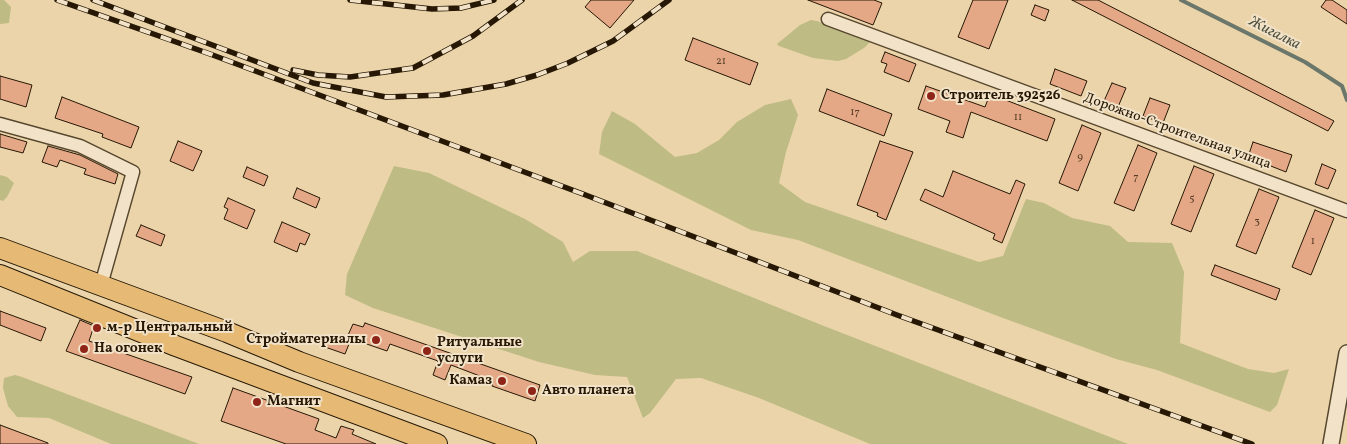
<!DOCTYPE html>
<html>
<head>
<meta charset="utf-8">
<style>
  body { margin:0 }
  canvas { display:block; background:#ebd4aa }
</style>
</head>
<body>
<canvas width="1347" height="444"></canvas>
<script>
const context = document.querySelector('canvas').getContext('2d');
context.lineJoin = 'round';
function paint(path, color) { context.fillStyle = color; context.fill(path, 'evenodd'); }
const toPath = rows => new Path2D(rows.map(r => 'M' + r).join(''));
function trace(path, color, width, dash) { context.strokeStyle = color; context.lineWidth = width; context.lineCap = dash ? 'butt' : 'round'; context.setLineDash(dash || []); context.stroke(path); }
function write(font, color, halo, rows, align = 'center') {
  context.font = font + ' Vollkorn,serif'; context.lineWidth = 4; context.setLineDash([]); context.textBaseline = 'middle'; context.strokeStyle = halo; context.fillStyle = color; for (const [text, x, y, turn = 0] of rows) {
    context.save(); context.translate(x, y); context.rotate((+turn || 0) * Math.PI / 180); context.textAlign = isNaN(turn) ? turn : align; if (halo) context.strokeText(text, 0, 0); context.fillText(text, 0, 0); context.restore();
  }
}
paint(toPath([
  [0,0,4,0,11,7,9,23,0,24],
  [811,20,817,21,870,42,864,48,846,59,838,61,813,58,779,46,777,44,800,25],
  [791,99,798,115,786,152,779,183,805,202,979,262,1003,256,1026,199,1044,203,1072,218,1110,226,1128,242,1172,243,1184,272,1180,343,1248,369,1274,373,1289,369,1277,405,1270,412,1157,370,1116,359,1003,318,798,240,751,230,599,154,602,132,612,111,635,124,675,157,697,153,719,140,737,122,765,105],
  [394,166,429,173,525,219,563,242,573,262,590,251,637,251,824,326,1128,444,870,444,759,398,701,378,676,379,650,413,643,418,627,377,595,375,539,362,373,308,345,295,347,274],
  [0,175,7,177,14,183,7,197,3,201,0,200],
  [15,375,22,377,199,444,111,444,49,418,17,417,8,406,3,388,4,378]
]), '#bebb84');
trace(toPath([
  [1181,0,1305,62,1342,86,1347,100]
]), '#6b776a', 4);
const building = toPath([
  [591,0,634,0,610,28,585,7,591,0],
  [808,0,874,0,882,3,873,25,808,0],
  [973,0,1008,0,989,49,958,37,973,0],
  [1072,0,1098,0,1334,121,1328,131,1072,0],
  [1326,0,1332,0,1347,10,1347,24,1321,7,1326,0],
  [1035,5,1049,10,1045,21,1031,15,1035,5],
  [693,38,758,63,750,85,685,60,693,38],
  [885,52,916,64,909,82,884,72,887,64,881,62,885,52],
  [1055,69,1087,81,1081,96,1050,84,1055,69],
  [0,76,32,85,26,107,0,99,0,76],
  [1112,83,1126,88,1118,107,1104,101,1112,83],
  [926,86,985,107,990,94,1055,119,1047,141,971,112,963,138,946,132,950,121,918,109,926,86],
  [827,89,892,114,884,136,819,111,827,89],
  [62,97,139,127,131,148,102,137,103,134,55,118,62,97],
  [1150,98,1170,105,1163,123,1143,116,1150,98],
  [1082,125,1101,133,1078,191,1059,183,1082,125],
  [0,134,27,142,23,153,0,147,0,134],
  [178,141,202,151,193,171,170,161,178,141],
  [880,141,913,152,886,220,877,216,878,213,857,205,880,141],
  [1253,142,1292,155,1286,172,1248,157,1253,142],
  [1138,145,1157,153,1134,211,1114,203,1138,145],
  [48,146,80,155,118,174,115,184,84,174,86,169,60,160,57,167,42,162,48,146],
  [1322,164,1336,170,1328,189,1315,184,1322,164],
  [1194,166,1214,174,1191,232,1171,224,1194,166],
  [247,167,268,176,264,186,243,177,247,167],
  [953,171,1010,194,1016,180,1025,184,1002,243,993,239,995,234,920,200,925,189,943,197,953,171],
  [297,188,320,198,316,208,293,198,297,188],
  [1259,189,1279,197,1256,254,1236,246,1259,189],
  [228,198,255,210,247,229,224,219,228,209,224,207,228,198],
  [1315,210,1334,218,1311,275,1292,267,1315,210],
  [282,222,310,234,305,245,300,243,297,252,274,242,282,222],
  [141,225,165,235,161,246,136,236,141,225],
  [1215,265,1280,289,1276,300,1211,275,1215,265],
  [0,311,46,328,41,341,0,325,0,311],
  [80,320,94,326,89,341,192,377,185,394,66,351,80,320],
  [365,323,540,385,535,401,492,386,493,381,451,365,445,380,433,375,438,361,390,344,387,351,358,341,349,344,345,354,325,347,329,336,345,342,353,324,363,327,365,323],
  [233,388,319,419,315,430,336,438,341,426,354,430,352,434,376,444,286,444,221,421,233,388],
  [0,425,48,443,48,444,0,444,0,425]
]);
paint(building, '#e5a886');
trace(building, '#261805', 1);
const minor = toPath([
  [828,19,1347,211],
  [0,124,80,146,133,172,101,285]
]);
const tertiary = toPath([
  [1331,444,1347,353]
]);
const primary = toPath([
  [0,248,227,332,299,362,526,444],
  [0,275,176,346,437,444]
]);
trace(minor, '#57472e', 15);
trace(tertiary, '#57472e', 18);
trace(primary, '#261805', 22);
trace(minor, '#f2e3c8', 12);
trace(tertiary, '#f2e3c8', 15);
trace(primary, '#e6ba75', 20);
const rail = toPath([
  [57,0,210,54,583,194,897,315,1252,444],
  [93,0,313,83,386,97,443,95,506,84,537,75,568,63,613,41,669,0],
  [350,0,432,9,461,8,494,0],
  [293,70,318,75,350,77,413,68,473,36,522,0]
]);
trace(rail, '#261805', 5.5);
trace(rail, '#f2e3c8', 4, [11]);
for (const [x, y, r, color] of [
  [931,96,5,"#8f2418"],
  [97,328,5,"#8f2418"],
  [376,340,5,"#8f2418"],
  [84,349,5,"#8f2418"],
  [427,351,5,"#8f2418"],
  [502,381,5,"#8f2418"],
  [532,391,5,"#8f2418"],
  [257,402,5,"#8f2418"]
]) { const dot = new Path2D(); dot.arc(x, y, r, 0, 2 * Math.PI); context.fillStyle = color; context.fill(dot); trace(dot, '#f2e3c8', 2); }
write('11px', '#563c25', null, [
  ["21",721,62],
  ["17",855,113],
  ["11",1018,118],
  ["9",1080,158],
  ["7",1136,178],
  ["5",1192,199],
  ["3",1257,222],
  ["1",1313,242]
]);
write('bold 14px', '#261805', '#f2e3c8', [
  ["Строитель 392526",941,96],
  ["м-р Центральный",107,328],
  ["Стройматериалы",366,340,"right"],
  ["Ритуальные",437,343],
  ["услуги",437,359],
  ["На огонек",94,349],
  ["Камаз",492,381,"right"],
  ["Авто планета",542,391],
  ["Магнит",267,402]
], 'left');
write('14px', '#261805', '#f2e3c8', [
  ["Дорожно-Строительная улица",1177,132,20]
]);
write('italic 15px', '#4e5040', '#f2e3c8', [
  ["Жигалка",1274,34,27]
]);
</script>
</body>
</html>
